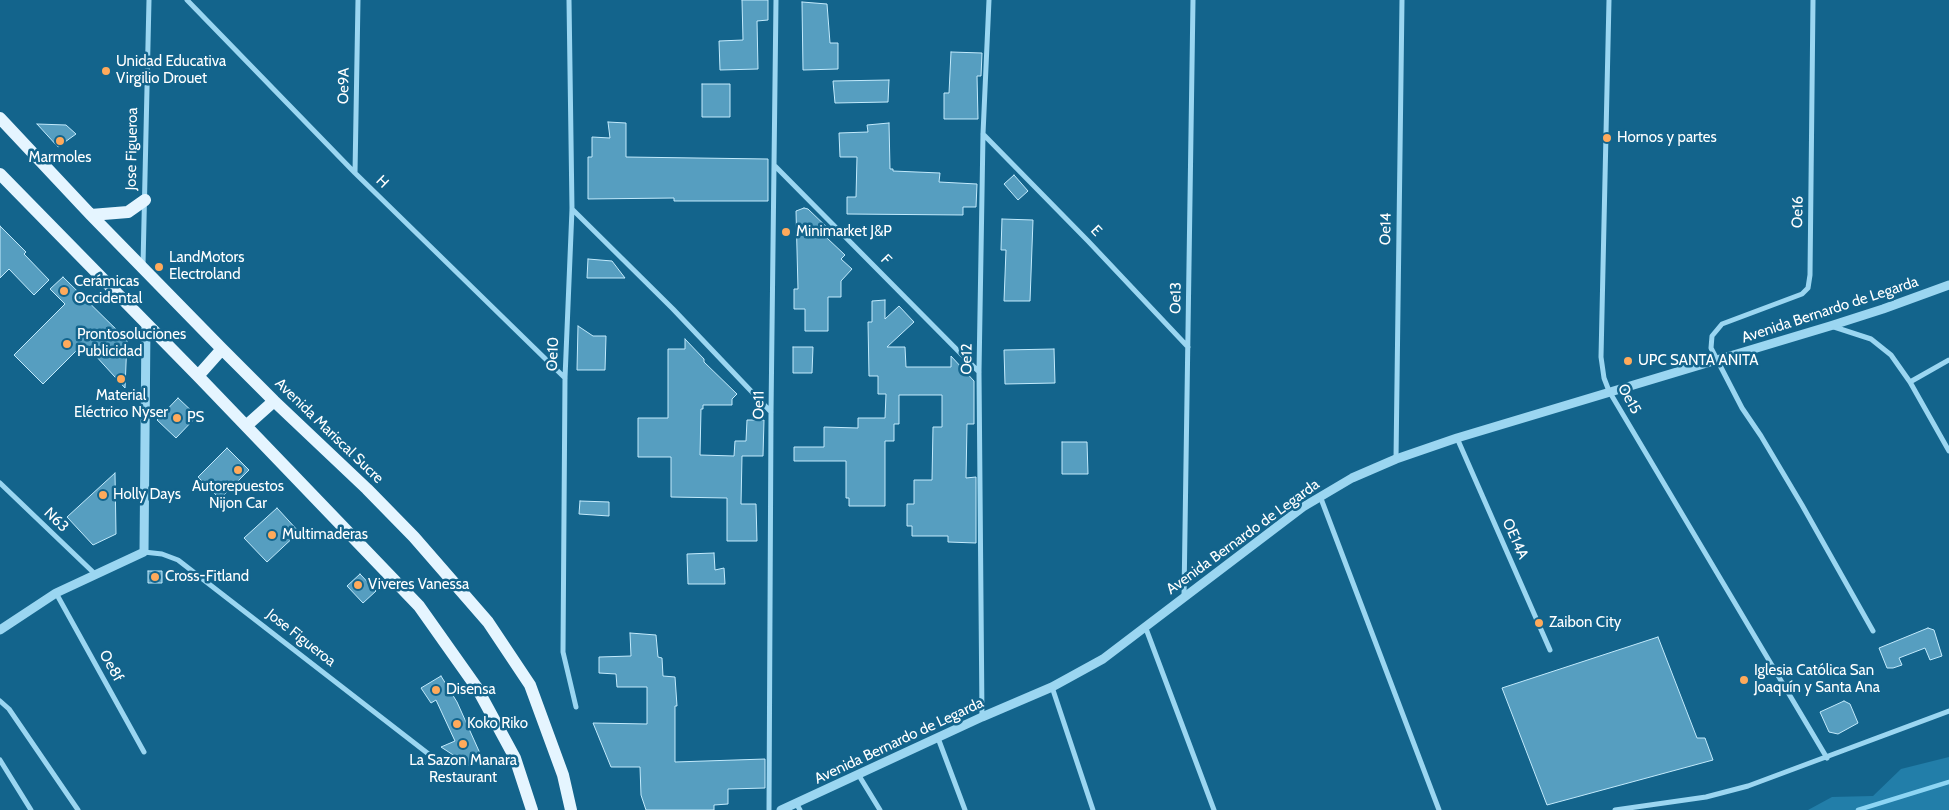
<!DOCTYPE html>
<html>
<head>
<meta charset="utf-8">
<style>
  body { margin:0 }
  canvas { display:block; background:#13648c }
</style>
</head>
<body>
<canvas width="1949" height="810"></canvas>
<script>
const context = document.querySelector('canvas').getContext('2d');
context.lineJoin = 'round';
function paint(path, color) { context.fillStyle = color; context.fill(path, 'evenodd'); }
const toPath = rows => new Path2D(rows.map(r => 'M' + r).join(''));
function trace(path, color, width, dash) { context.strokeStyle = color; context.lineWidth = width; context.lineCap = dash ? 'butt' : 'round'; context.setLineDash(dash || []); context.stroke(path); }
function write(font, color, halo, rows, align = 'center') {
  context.font = font + ' Cabin,sans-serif'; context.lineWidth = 5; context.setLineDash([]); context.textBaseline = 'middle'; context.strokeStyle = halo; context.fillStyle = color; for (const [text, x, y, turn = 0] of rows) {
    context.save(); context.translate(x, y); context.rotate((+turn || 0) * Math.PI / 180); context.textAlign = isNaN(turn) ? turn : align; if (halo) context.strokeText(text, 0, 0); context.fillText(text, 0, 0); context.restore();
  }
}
paint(toPath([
  [1949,757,1949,810,1808,810,1832,797,1873,796,1901,769]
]), '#227ea9');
trace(toPath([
  [1858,810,1949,782]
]), '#8dd5f4', 4.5);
const building = toPath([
  [742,0,768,0,768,20,757,21,758,69,720,70,719,41,743,40,742,0],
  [802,2,827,4,830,43,838,43,838,69,803,70,802,2],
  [951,52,982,53,981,76,977,76,978,119,944,119,944,93,949,93,951,52],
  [889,80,888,102,835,103,833,81,889,80],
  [702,84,730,84,730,117,702,117,702,84],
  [608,122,626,123,626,157,768,159,768,201,674,201,674,198,588,199,588,157,592,157,592,137,610,138,608,122],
  [889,123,890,169,893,169,893,171,940,173,939,182,977,184,976,207,963,207,963,215,847,214,847,197,856,197,857,157,840,157,839,133,868,132,867,125,889,123],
  [37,124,66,125,76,134,58,147,37,124],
  [1014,175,1028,191,1018,200,1004,184,1014,175],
  [804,208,808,209,833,233,827,238,845,255,841,259,852,269,841,281,841,297,828,297,828,331,805,331,805,309,794,309,794,289,798,289,796,211,804,208],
  [1002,219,1033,220,1030,301,1004,301,1006,250,1001,250,1002,219],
  [0,226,26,252,24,254,49,280,34,295,9,269,0,278,0,226],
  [588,259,612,261,625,278,587,278,588,259],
  [63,277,127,340,125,388,84,343,43,384,14,355,65,304,50,289,63,277],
  [885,300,885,319,899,306,914,322,887,347,905,347,906,367,951,367,951,356,974,381,974,424,967,424,966,478,976,477,976,543,948,542,948,536,912,536,912,526,907,526,907,504,914,504,914,480,932,480,933,427,942,427,942,395,899,395,899,424,894,424,894,441,885,441,885,506,849,506,849,498,846,498,846,461,794,461,794,447,824,447,824,427,858,428,858,418,885,418,886,394,878,394,878,376,869,376,868,322,872,322,872,301,885,300],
  [578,326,593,336,606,336,605,370,577,370,578,326],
  [685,339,704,359,704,362,737,394,732,399,732,405,703,405,703,409,701,409,700,455,734,456,735,441,746,441,747,420,764,420,763,456,742,456,741,504,756,504,757,541,727,541,727,498,671,497,671,457,638,457,638,418,668,418,668,349,685,349,685,339],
  [793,347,813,347,812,373,793,373,793,347],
  [1054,349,1055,383,1005,384,1004,350,1054,349],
  [178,398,197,416,176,438,157,420,178,398],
  [1062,442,1087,442,1088,474,1062,474,1062,442],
  [227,448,249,470,220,499,198,477,227,448],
  [115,473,116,534,93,545,67,517,115,473],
  [580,501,609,502,609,516,579,514,580,501],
  [277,508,299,532,267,562,244,538,277,508],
  [714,553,715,570,724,568,725,584,688,584,687,554,714,553],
  [148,571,162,571,162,583,148,583,148,571],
  [360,574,376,591,363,603,347,586,360,574],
  [1928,628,1934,630,1942,656,1930,660,1925,648,1899,658,1902,665,1893,668,1887,668,1879,648,1928,628],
  [630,633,656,635,658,657,662,658,663,676,675,677,677,706,675,706,675,762,765,759,765,788,728,789,728,804,714,805,714,810,646,810,641,795,640,767,611,767,593,723,647,724,647,687,617,687,616,674,599,673,599,657,631,656,630,633],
  [1658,637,1697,738,1705,738,1713,760,1547,805,1502,688,1658,637],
  [441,676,457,702,483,760,470,766,441,747,455,741,436,700,431,703,421,688,441,676],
  [1844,701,1850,704,1858,723,1838,734,1829,732,1820,712,1844,701]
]);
paint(building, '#569ec0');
trace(building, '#c2eafc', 1);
trace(toPath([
  [187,0,355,173,565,378],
  [569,0,572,209,565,378,563,652,576,707],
  [1609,0,1601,357,1604,378,1609,391,1827,758],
  [1813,0,1810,275,1808,288,1802,294,1722,324,1712,336,1711,348,1742,408,1761,436,1802,505,1873,631],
  [983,134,1088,241,1188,347],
  [775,166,979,372],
  [355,173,358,0],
  [572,209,673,309,771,412],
  [143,265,149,0],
  [1831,326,1871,339,1891,355,1910,382,1949,451],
  [1910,382,1949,360],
  [1457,438,1550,650],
  [1396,459,1402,0],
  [0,483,95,574],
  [1320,496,1439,810],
  [144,552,162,554,178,560,435,759],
  [56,593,144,752],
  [1184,596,1193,0],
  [1145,626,1214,810],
  [1052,687,1093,810],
  [0,701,9,709,78,810],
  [982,717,979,372,983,134,989,0],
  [938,738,965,810],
  [0,760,31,810],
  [858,774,880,810],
  [796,803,800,810],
  [769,810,771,413,776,0],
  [1615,810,1706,797,1748,786,1949,711]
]), '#9bd6f1', 5);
trace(toPath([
  [0,630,56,593,144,552,146,323],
  [781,810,982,717,1052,687,1103,659,1303,507,1352,478,1396,459,1457,438,1830,326,1883,309,1949,285]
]), '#9bd6f1', 9);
trace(toPath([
  [0,118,91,215,222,349,274,401,367,489,414,537,488,622,530,685,563,775,571,810],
  [0,174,198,376,419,606,477,688,515,758,532,810],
  [91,215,128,212,145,200],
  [198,376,222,349],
  [246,426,274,401]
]), '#e5f5ff', 12);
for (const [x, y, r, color] of [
  [106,71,5,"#ffaa5b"],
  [1607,138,5,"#ffaa5b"],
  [60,141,5,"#ffaa5b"],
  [786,232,5,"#ffaa5b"],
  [159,267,5,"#ffaa5b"],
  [64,291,5,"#ffaa5b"],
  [67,344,5,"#ffaa5b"],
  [1628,361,5,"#ffaa5b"],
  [121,379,5,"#ffaa5b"],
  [177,418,5,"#ffaa5b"],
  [238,470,5,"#ffaa5b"],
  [103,495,5,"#ffaa5b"],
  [272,535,5,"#ffaa5b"],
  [155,577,5,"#ffaa5b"],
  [358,585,5,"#ffaa5b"],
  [1539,623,5,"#ffaa5b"],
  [1744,680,5,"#ffaa5b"],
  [436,690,5,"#ffaa5b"],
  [457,724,5,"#ffaa5b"],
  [463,744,5,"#ffaa5b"]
]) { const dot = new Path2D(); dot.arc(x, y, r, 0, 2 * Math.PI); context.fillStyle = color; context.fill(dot); trace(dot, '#13648c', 2); }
write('15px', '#fff', '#13648c', [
  ["Unidad Educativa",116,62],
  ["Virgilio Drouet",116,79],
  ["Hornos y partes",1617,138],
  ["Marmoles",60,158,"center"],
  ["Minimarket J&P",796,232],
  ["LandMotors",169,258],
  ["Electroland",169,275],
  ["Cerámicas",74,282],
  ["Occidental",74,299],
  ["Prontosoluciones",77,335],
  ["Publicidad",77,352],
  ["UPC SANTA ANITA",1638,361],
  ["Material",121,396,"center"],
  ["Eléctrico Nyser",121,413,"center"],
  ["PS",187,418],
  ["Autorepuestos",238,487,"center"],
  ["Nijon Car",238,504,"center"],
  ["Holly Days",113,495],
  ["Multimaderas",282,535],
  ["Cross-Fitland",165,577],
  ["Viveres Vanessa",368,585],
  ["Zaibon City",1549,623],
  ["Iglesia Católica San",1754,671],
  ["Joaquín y Santa Ana",1754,688],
  ["Disensa",446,690],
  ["Koko Riko",467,724],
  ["La Sazon Manara",463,761,"center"],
  ["Restaurant",463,778,"center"]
], 'left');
write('15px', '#fff', '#13648c', [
  ["Oe9A",344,86,-89],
  ["Jose Figueroa",132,149,-89],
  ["H",382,182,44],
  ["Oe16",1798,212,-89],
  ["Oe14",1386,229,-89],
  ["E",1096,231,46],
  ["F",886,260,45],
  ["Oe13",1176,298,-89],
  ["Avenida Bernardo de Legarda",1830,310,-18],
  ["Oe10",553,354,-88],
  ["Oe12",967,359,-89],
  ["Oe15",1629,399,61],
  ["Oe11",759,405,-89],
  ["Avenida Mariscal Sucre",329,431,44],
  ["N63",56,520,44],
  ["Avenida Bernardo de Legarda",1243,537,-36],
  ["OE14A",1515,539,66],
  ["Jose Figueroa",301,638,38],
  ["Oe8f",111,666,61],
  ["Avenida Bernardo de Legarda",899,741,-25]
]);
</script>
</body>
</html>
